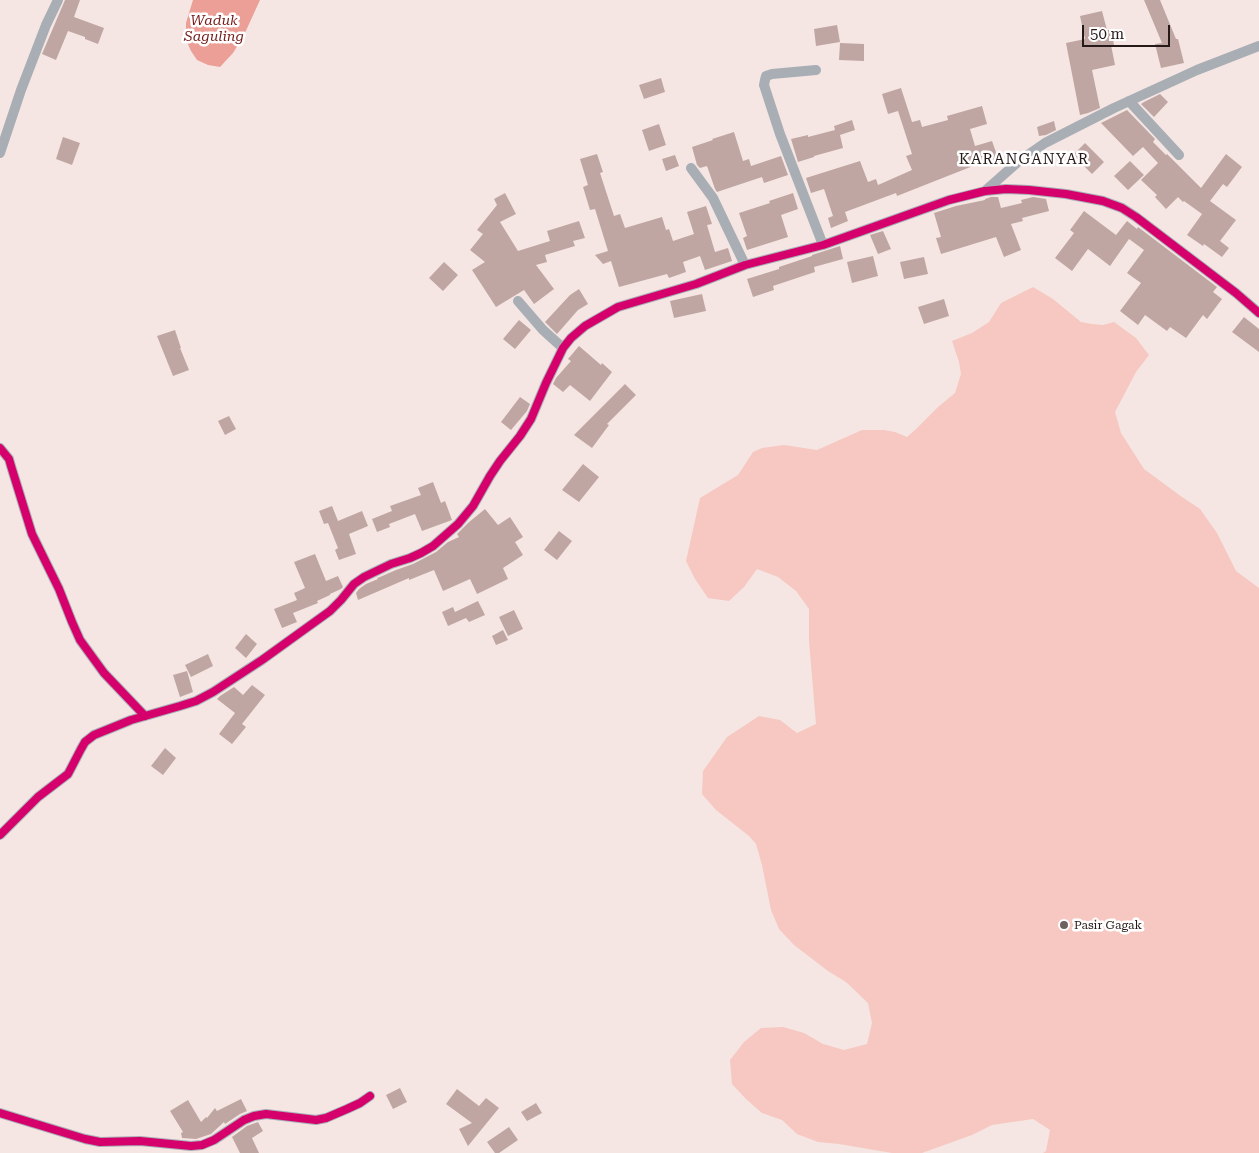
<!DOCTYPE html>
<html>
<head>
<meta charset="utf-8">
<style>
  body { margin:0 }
  #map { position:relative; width:1259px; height:1153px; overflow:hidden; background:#f5e6e3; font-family:"Roboto Serif",serif }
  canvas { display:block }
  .scale { position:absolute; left:1082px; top:25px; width:88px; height:22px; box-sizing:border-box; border:2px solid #261a19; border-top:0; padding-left:6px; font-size:15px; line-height:18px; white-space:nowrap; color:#261a19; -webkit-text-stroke:4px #fff; paint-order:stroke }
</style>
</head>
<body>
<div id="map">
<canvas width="1259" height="1153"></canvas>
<div class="scale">50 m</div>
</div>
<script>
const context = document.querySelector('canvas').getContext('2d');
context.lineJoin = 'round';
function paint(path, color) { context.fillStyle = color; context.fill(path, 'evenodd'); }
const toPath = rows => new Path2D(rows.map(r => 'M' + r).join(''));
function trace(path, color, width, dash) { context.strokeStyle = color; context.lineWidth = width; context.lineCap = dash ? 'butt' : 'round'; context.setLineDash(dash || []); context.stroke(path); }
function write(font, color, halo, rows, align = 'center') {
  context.font = font + ' "Roboto Serif",serif'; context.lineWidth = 5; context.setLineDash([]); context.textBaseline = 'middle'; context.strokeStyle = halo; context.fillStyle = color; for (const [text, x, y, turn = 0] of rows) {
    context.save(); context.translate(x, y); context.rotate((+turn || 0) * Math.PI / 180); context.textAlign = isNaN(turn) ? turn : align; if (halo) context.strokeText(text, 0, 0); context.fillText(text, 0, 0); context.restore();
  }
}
paint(toPath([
  [1033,287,1053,299,1081,322,1092,324,1103,325,1114,322,1136,338,1149,355,1136,372,1115,412,1121,433,1144,469,1182,497,1200,509,1217,533,1236,571,1259,588,1259,1153,1043,1153,1046,1151,1050,1130,1033,1119,992,1125,972,1135,922,1153,892,1153,839,1144,818,1142,797,1134,782,1120,762,1113,746,1099,732,1084,730,1060,744,1042,761,1028,783,1027,804,1033,823,1044,844,1050,867,1044,872,1023,868,1003,846,982,828,971,794,945,779,929,771,910,762,865,756,844,749,836,716,810,702,794,703,771,727,737,759,716,780,720,797,733,816,724,809,641,809,609,796,591,778,577,757,569,744,587,729,601,708,598,695,579,686,561,700,498,738,475,753,452,762,448,784,445,817,450,862,430,884,430,895,432,907,437,915,430,938,407,955,393,961,374,959,362,952,341,972,333,989,322,1001,303]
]), '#f6c8c1');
paint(toPath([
  [193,0,260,0,244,35,233,53,220,67,208,65,197,60,191,51,186,40,186,23]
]), '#eb9f97');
paint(toPath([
  [65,0,80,0,74,17,104,28,98,44,85,39,85,37,68,31,56,60,42,54],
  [1144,0,1160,0,1176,39,1178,39,1184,63,1161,68,1155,44,1162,43],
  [1102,11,1107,30,1111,30,1114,45,1111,45,1115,65,1092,70,1100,108,1088,113,1080,115,1066,43,1085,39,1080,16],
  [837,25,840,42,816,46,814,29],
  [840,43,864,44,864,61,839,60],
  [661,78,665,92,644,99,639,85],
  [901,88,912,122,920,120,922,127,948,120,947,116,982,106,987,124,970,129,975,146,992,141,998,158,973,166,897,196,896,193,845,212,848,221,831,228,828,218,833,216,824,189,811,193,806,178,860,161,868,182,876,179,878,185,912,170,906,156,912,154,898,111,888,114,882,94],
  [1160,94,1168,102,1154,117,1141,104,1144,102],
  [1127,110,1155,139,1153,142,1166,155,1167,154,1201,188,1226,154,1242,167,1227,187,1223,184,1210,201,1236,220,1220,241,1229,248,1222,257,1204,244,1203,246,1187,235,1202,214,1184,201,1183,202,1178,197,1166,209,1155,197,1157,195,1141,180,1158,163,1143,147,1133,156,1101,123],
  [852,120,855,130,840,135,843,148,814,156,814,157,798,162,791,139,808,135,808,137,835,130,834,126],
  [1054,121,1056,130,1046,135,1039,136,1037,127],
  [659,124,666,145,649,151,642,130],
  [734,132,743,161,749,159,751,166,781,156,788,175,764,183,762,177,717,192,715,189,707,166,700,168,697,165,692,147,713,140,712,139],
  [63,137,80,143,72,165,56,159],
  [1085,143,1104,162,1092,174,1073,155],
  [597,154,603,172,600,173,614,216,620,214,625,228,662,217,666,230,669,229,673,241,694,234,687,212,706,206,712,224,707,225,715,252,728,248,732,261,705,270,700,256,683,262,686,272,669,278,667,274,619,287,611,261,603,264,595,255,608,251,595,209,590,210,583,187,588,185,580,159],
  [675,155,679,166,666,171,662,159],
  [1130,161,1144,175,1128,190,1114,176],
  [505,193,516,214,500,222,518,251,550,241,547,231,579,221,585,238,573,241,575,246,545,255,547,262,536,265,554,289,534,304,524,290,496,307,472,270,485,262,470,250,483,234,477,230,497,205,494,199],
  [793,193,798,209,781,215,788,237,747,250,743,238,747,236,739,213,770,203,769,201],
  [991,197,998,197,1001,208,1022,203,1021,200,1033,197,1046,199,1049,211,1022,218,1023,221,1011,224,1021,250,1004,257,996,237,941,254,936,238,941,237,934,213,956,206,985,200,985,199],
  [1084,211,1116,235,1127,221,1137,229,1138,227,1217,287,1213,292,1222,299,1207,319,1203,315,1186,338,1170,327,1167,331,1145,315,1138,325,1120,311,1141,283,1127,273,1144,250,1129,239,1110,266,1088,249,1072,271,1055,258,1074,233,1070,230],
  [883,231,891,249,878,254,870,235],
  [840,246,843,259,814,267,815,272,773,286,774,290,753,297,747,279,779,269,779,267,812,256,812,255],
  [873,256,878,276,852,283,847,262],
  [924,257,928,274,904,279,900,262],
  [444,262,458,275,443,291,429,278],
  [579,289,588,304,578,310,557,334,545,322,570,295],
  [702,294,706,311,674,318,670,301],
  [944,299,949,316,924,324,918,307],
  [1244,317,1259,329,1259,352,1232,332],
  [519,320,531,330,515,349,503,339],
  [175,330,181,348,180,348,189,370,173,376,157,336],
  [579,346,601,365,602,363,612,372,590,401,570,385,563,392,553,384,556,378,571,361,568,359],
  [625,384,636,395,607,424,609,425,592,448,574,435],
  [520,397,530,404,527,411,511,430,501,422],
  [229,416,236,429,225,435,218,421],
  [583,464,599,477,579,502,562,490],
  [433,482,441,503,445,501,452,520,422,531,415,514,389,524,390,527,377,532,372,519,392,511,390,506,421,495,418,488],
  [332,506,338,521,362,511,368,526,349,534,356,554,339,560,335,550,338,548,328,523,324,524,319,511],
  [485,509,498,525,510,517,523,537,515,542,523,555,503,568,508,579,477,594,470,579,443,591,434,570,409,580,409,578,358,600,356,593,359,589,366,584,378,579,377,578,380,577,396,570,413,564,436,552,448,542,459,537,457,534,468,523],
  [559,531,572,541,557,560,544,550],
  [315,554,326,581,338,576,343,587,341,589,330,594,330,595,317,601,318,603,293,613,297,622,282,628,274,609,297,600,294,593,305,588,294,562],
  [478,601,485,615,469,622,466,618,448,626,442,612,453,607,455,612],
  [514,610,523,629,508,636,499,617],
  [503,630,508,640,496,645,492,636],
  [246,634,257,644,246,658,235,648],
  [208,654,213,666,191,677,185,665],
  [187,671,193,692,180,697,173,675],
  [252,685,265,695,242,724,246,727,232,744,219,734,235,713,217,699,220,696,234,687,243,695],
  [165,748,176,758,163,775,151,766],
  [400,1088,407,1102,393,1109,386,1095],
  [457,1089,479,1106,486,1098,499,1108,468,1146,459,1129,472,1123,446,1104],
  [241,1099,247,1111,240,1114,225,1124,224,1122,211,1134,196,1139,182,1138,181,1133,183,1132,170,1111,188,1100,201,1122,206,1117,207,1118,215,1108,217,1111],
  [536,1103,542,1113,527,1121,521,1112],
  [258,1122,263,1131,252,1138,259,1153,240,1153,232,1137,247,1126],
  [509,1127,518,1140,499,1153,495,1153,487,1142]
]), '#bfa6a2');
trace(toPath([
  [816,70,772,74,766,76,765,80,764,85,780,134,823,245],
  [1129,101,1179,155],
  [0,153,21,90,46,25,58,0],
  [691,168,713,198,745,265],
  [985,191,1019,161,1045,143,1114,108,1197,70,1259,46],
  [518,301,543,330,563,348],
  [0,448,9,459,11,466,32,534,59,589,72,622,80,640,104,673,145,716],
  [0,835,38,797,68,774,81,749,85,742,94,735,131,720,180,706,196,701,213,692,262,660,330,611,341,600,354,584,364,577,391,564,410,558,421,553,433,546,458,524,473,506,490,476,500,461,520,436,531,419,546,383,563,348,571,338,585,326,618,307,696,284,745,265,823,245,949,200,985,191,1006,189,1029,190,1066,194,1103,201,1122,208,1136,217,1236,293,1259,313],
  [0,1113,85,1139,100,1142,140,1141,191,1146,202,1145,214,1140,244,1120,254,1116,266,1114,316,1120,326,1118,347,1109,360,1103,370,1096]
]), '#a8aeb4', 10);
trace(toPath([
  [0,448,9,459,11,466,32,534,59,589,72,622,80,640,104,673,145,716],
  [0,835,38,797,68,774,81,749,85,742,94,735,131,720,180,706,196,701,213,692,262,660,330,611,341,600,354,584,364,577,391,564,410,558,421,553,433,546,458,524,473,506,490,476,500,461,520,436,531,419,546,383,563,348,571,338,585,326,618,307,696,284,745,265,823,245,949,200,985,191,1006,189,1029,190,1066,194,1103,201,1122,208,1136,217,1236,293,1259,313],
  [0,1113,85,1139,100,1142,140,1141,191,1146,202,1145,214,1140,244,1120,254,1116,266,1114,316,1120,326,1118,347,1109,360,1103,370,1096]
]), '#d6006c', 8);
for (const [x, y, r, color] of [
  [1064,925,5,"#6e6160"]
]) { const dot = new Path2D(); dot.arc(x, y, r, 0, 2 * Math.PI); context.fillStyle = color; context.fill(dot); trace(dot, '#fff', 2); }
write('12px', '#261a19', '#fff', [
  ["Pasir Gagak",1074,925]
], 'left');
write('italic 14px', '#741917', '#fff', [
  ["Waduk",214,21],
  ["Saguling",214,37]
]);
context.letterSpacing = '1px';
write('15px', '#261a19', '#fff', [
  ["KARANGANYAR",1024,160]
]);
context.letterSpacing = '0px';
</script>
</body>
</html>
